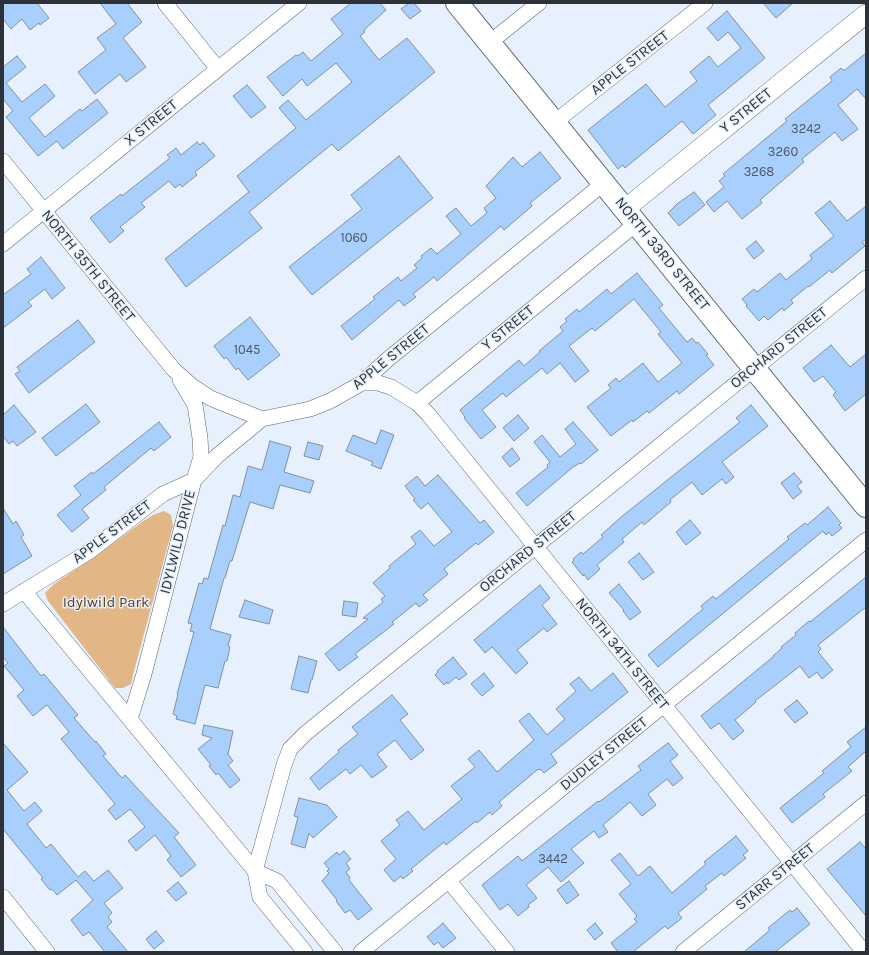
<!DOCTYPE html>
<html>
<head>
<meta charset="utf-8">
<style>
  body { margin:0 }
  #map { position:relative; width:869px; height:955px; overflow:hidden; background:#e6f1fd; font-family:Karla,sans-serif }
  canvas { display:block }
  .frame { position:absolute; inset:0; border:4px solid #2d3238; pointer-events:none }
</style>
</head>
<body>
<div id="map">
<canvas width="869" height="955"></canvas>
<div class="frame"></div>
</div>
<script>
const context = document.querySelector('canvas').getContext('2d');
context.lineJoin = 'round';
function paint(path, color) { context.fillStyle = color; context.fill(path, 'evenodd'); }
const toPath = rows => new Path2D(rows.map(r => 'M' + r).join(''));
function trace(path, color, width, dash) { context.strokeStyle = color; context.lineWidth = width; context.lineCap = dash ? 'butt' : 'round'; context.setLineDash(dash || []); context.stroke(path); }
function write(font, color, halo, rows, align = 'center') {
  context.font = font + ' Karla,sans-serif'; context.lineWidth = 3; context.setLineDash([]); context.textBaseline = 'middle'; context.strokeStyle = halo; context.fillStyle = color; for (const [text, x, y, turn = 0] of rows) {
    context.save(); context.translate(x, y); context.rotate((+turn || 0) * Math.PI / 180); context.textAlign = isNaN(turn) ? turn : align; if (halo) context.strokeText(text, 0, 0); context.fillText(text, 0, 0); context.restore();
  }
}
paint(toPath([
  [164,511,171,515,173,526,133,675,131,684,123,688,115,688,48,601,45,593,54,584,100,553,142,522,153,515]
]), '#e3b686');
const building = toPath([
  [3,3,37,3,49,18,40,25,39,23,30,30,22,19,11,29,3,19,3,3],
  [100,3,127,3,142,22,123,38,146,67,126,82,120,74,95,94,78,72,106,50,97,38,116,24,100,3],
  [351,3,380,3,386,10,364,30,365,32,360,36,379,60,407,38,435,72,338,151,332,144,249,212,262,228,186,287,165,259,249,192,237,176,296,128,279,108,288,100,306,120,352,82,336,63,307,86,302,79,283,96,267,77,296,55,298,56,303,52,311,61,343,34,331,19,351,3],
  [409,3,414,3,421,11,410,19,401,9,409,3],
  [763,3,793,3,776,18,763,3],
  [727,11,765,58,708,105,716,115,693,134,682,121,625,168,623,165,618,169,588,130,646,84,665,107,697,81,690,72,709,56,718,67,741,48,728,32,718,41,707,28,727,11],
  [866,53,866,99,857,89,838,105,858,129,842,141,835,132,802,159,804,162,760,200,762,203,742,219,727,201,714,212,706,202,724,187,719,181,725,176,723,174,787,121,785,119,832,81,832,80,830,77,841,68,843,70,845,70,866,53],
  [17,56,26,67,6,83,22,102,45,84,55,96,29,118,45,137,80,109,82,111,97,99,108,113,63,149,57,141,38,156,6,117,13,111,3,99,3,67,17,56],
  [247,85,266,107,251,118,233,96,247,85],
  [197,142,200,145,203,142,215,156,195,172,197,175,182,187,180,184,175,188,169,181,141,203,145,207,120,227,124,231,110,243,90,218,121,194,122,196,170,158,167,155,176,148,181,155,197,142],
  [540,152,561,178,530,203,532,206,504,230,501,226,437,281,434,277,413,294,416,297,404,306,399,300,352,340,341,326,375,299,373,297,398,277,401,281,417,268,414,265,422,258,421,256,431,248,437,254,461,234,446,216,456,208,471,226,487,213,484,208,496,198,486,186,513,157,522,167,540,152],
  [399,156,433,198,312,295,289,267,362,209,351,195,399,156],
  [694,192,705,205,679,226,668,213,677,204,694,192],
  [830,201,847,221,866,206,866,239,862,242,865,246,832,273,830,270,809,287,808,286,791,300,793,303,784,311,782,308,768,320,764,316,759,321,746,306,747,305,742,299,754,289,757,292,780,273,786,280,812,259,810,255,834,236,815,213,830,201],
  [756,241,764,251,754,259,746,249,756,241],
  [41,257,65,288,52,299,45,289,28,302,32,306,3,328,3,295,31,274,27,269,41,257],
  [637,273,663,305,659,308,687,342,692,338,696,343,698,342,708,354,706,355,714,365,679,394,677,391,649,413,647,411,633,422,632,420,611,436,587,407,611,388,608,385,616,378,619,382,643,363,658,382,682,363,658,334,661,332,634,299,595,331,592,328,569,346,589,371,575,382,560,363,547,374,542,368,506,397,503,393,482,410,496,427,481,439,464,418,465,417,460,410,519,360,524,366,540,352,539,351,563,331,560,327,567,321,565,319,577,309,579,312,607,289,611,294,637,273],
  [250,317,280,355,248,380,238,368,236,370,226,357,224,359,214,346,250,317],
  [78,320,95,342,29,393,15,374,20,371,17,367,78,320],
  [831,345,850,367,866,354,866,394,845,411,833,395,836,392,823,376,814,382,803,368,831,345],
  [86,404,100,422,56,456,42,438,86,404],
  [14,405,36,432,17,446,13,441,9,444,3,436,3,415,14,405],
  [751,405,768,426,722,462,734,477,726,484,722,479,702,495,692,482,670,500,671,502,644,525,642,522,622,539,624,542,597,565,600,569,588,580,584,574,583,576,572,562,574,560,573,559,581,552,583,554,603,537,601,535,620,518,740,422,736,418,751,405],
  [518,415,529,428,514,441,503,428,518,415],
  [159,422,171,437,154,451,151,448,104,487,106,490,82,509,89,518,72,532,57,515,81,495,74,486,92,472,93,474,159,422],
  [573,422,598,450,581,464,580,463,573,467,527,506,516,493,548,467,547,465,550,462,534,442,542,435,560,457,576,444,565,429,573,422],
  [381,430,394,435,381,469,371,465,373,462,346,451,353,435,376,444,381,430],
  [270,441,291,447,284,472,314,481,310,493,280,485,273,509,250,502,232,561,230,561,225,578,224,578,210,629,231,635,228,646,230,647,227,661,225,661,218,688,205,685,195,724,176,719,177,716,173,714,178,694,177,694,194,632,190,631,192,624,188,623,199,583,202,584,204,578,208,579,223,525,225,526,233,495,240,497,248,466,262,470,270,441],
  [308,442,323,446,319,460,304,456,308,442],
  [512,448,520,459,510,467,502,457,512,448],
  [794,473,802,482,797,486,802,492,793,499,781,483,794,473],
  [438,475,480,523,484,520,494,532,478,545,476,543,444,569,448,574,423,595,428,600,419,607,416,603,392,622,394,624,355,654,358,657,339,671,325,654,368,619,363,618,383,602,381,599,385,596,373,583,390,568,389,566,416,544,411,537,420,530,434,546,452,532,428,503,421,509,413,500,415,499,405,486,417,476,425,486,438,475],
  [828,507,841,523,839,525,842,528,832,536,829,532,826,535,823,531,658,667,648,655,703,609,701,606,713,596,716,599,789,539,787,537,805,523,807,525,828,507],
  [3,508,13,524,16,521,24,535,21,537,32,556,3,574,3,508],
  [690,520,701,533,686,545,676,532,690,520],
  [639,553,654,572,643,580,628,562,639,553],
  [866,577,866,607,818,645,821,649,818,652,833,670,822,679,817,672,809,678,800,666,755,701,756,702,735,720,744,731,733,740,719,723,711,729,701,716,773,657,773,656,782,648,781,647,796,635,795,633,809,621,810,622,866,577],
  [619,584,641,612,630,620,623,611,624,610,609,593,619,584],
  [540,585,550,598,542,605,557,624,547,632,544,628,517,650,528,663,516,674,494,649,492,647,485,653,474,640,540,585],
  [245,600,273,610,269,624,239,617,245,600],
  [344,601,358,603,356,617,342,615,344,601],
  [3,627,41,676,44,674,78,715,74,718,95,742,96,741,106,754,103,756,122,778,125,775,179,833,174,837,196,865,181,877,167,860,171,856,155,835,136,851,128,841,145,827,130,809,116,820,108,810,115,804,61,739,69,732,47,705,33,716,17,696,24,690,4,666,8,663,3,657,3,627],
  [299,656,317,661,312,680,311,680,308,693,291,689,299,656],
  [453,657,467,674,459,680,456,677,448,684,447,682,444,685,435,675,438,672,437,671,453,657],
  [484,673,494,686,482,696,471,684,484,673],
  [613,673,628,692,551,754,557,763,544,773,540,769,537,770,499,802,502,806,492,815,490,812,477,823,476,821,446,845,444,842,411,869,413,871,403,879,401,876,394,882,384,870,396,859,381,841,400,825,396,820,408,811,424,830,462,799,451,786,475,767,468,759,479,750,497,772,534,740,519,721,529,713,547,735,565,719,556,709,576,691,570,684,579,677,591,691,613,673],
  [392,695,408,714,400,720,424,750,411,760,395,740,377,754,387,767,372,778,361,765,350,774,346,769,319,790,310,778,339,752,338,750,358,734,352,727,392,695],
  [797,700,808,713,795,723,784,710,797,700],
  [204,725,233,731,228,754,233,761,228,765,240,780,230,788,218,773,216,775,209,766,211,765,198,749,212,738,202,735,204,725],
  [866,727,866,751,848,767,852,771,823,794,825,797,792,823,780,808,824,773,822,771,851,747,847,742,866,727],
  [3,743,28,772,7,790,24,811,35,802,42,811,27,824,46,848,51,844,78,877,85,871,94,881,108,870,123,888,104,903,112,913,108,917,112,922,107,927,128,952,105,952,89,932,83,936,71,920,93,900,76,880,57,895,52,889,50,890,41,879,43,878,3,829,3,743],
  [668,743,678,755,670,761,683,778,673,786,667,779,648,794,656,805,642,816,630,802,603,825,608,832,599,838,594,831,571,849,584,863,561,882,548,867,526,885,537,898,528,905,529,907,518,916,508,904,500,910,482,885,518,856,522,861,598,801,599,802,641,770,638,766,668,743],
  [299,798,327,805,337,817,313,838,309,833,305,848,291,844,298,817,294,816,299,798],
  [736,836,748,851,743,855,746,858,724,876,722,873,705,886,707,889,678,913,682,918,668,929,665,926,633,952,618,952,611,943,637,922,634,919,637,916,619,894,631,884,611,860,620,853,638,876,650,866,672,893,706,864,704,862,736,836],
  [860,842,866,849,866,916,827,869,860,842],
  [344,851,351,859,346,863,350,869,346,872,350,878,349,880,372,909,358,920,350,910,345,913,336,901,337,900,322,881,329,873,327,871,329,869,324,863,337,852,339,855,344,851],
  [569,881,579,895,567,904,557,890,569,881],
  [178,882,187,893,176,901,167,891,178,882],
  [797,908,810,924,775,952,744,952,770,930,768,928,790,910,792,912,797,908],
  [443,923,456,938,443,948,438,942,434,945,427,937,443,923],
  [595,923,603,933,595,940,587,930,595,923],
  [156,931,164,941,154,949,146,939,156,931]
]);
paint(building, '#a9cffc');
trace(building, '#84909e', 1);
const minor = toPath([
  [165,3,218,69],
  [489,43,539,3],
  [555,122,705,3],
  [3,161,174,370,192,386,210,398,262,419],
  [3,244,299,3],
  [362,383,378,383,391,387,417,403,428,414,864,952],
  [417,403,637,223],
  [24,591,255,871,277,881,335,952],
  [3,604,90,551,163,494,194,480,217,456,262,419,310,409,330,401,362,383,387,360,604,183],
  [130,719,144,674,194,480,201,457,200,438,195,405,180,380],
  [449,881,507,952],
  [3,897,47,952],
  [305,952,260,897,255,871,284,765,290,749,306,733,866,278],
  [361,952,866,540],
  [683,952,866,803]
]);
const tertiary = toPath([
  [625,209,866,14]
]);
const secondary = toPath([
  [457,3,866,506]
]);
trace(minor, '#5d6875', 16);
trace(tertiary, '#5d6875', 20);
trace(secondary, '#5d6875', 24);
trace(minor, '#fff', 15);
trace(tertiary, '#fff', 19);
trace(secondary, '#fff', 22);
write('13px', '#4c5969', null, [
  ["3242",806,129],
  ["3260",783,152],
  ["3268",759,172],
  ["1060",354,238],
  ["1045",247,350],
  ["3442",553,859]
]);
write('15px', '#2d3238', '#e6f1fd', [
  ["APPLE STREET",630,63,-38],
  ["Y STREET",746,111,-39],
  ["X STREET",151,123,-39],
  ["NORTH 33RD STREET",662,254,51],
  ["NORTH 35TH STREET",88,266,51],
  ["Y STREET",508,328,-39],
  ["ORCHARD STREET",779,348,-39],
  ["APPLE STREET",391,357,-39],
  ["APPLE STREET",112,532,-37],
  ["IDYLWILD DRIVE",178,542,-76],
  ["ORCHARD STREET",528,552,-39],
  ["NORTH 34TH STREET",622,654,51],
  ["DUDLEY STREET",604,754,-39],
  ["STARR STREET",775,877,-39]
]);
write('15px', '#5a3e1d', '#e6f1fd', [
  ["Idylwild Park",106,603]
]);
</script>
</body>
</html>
